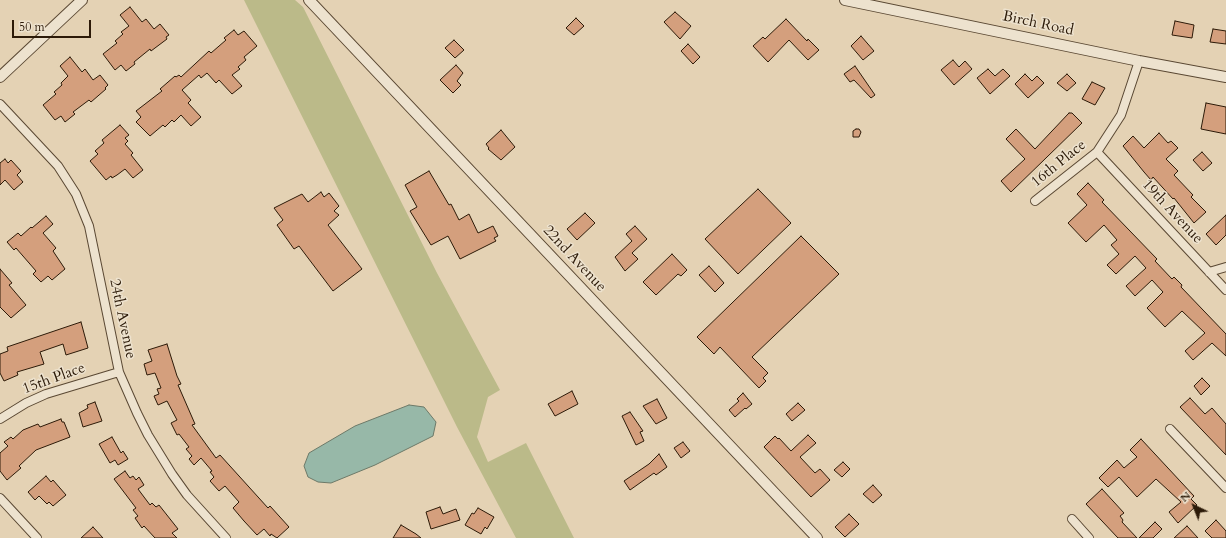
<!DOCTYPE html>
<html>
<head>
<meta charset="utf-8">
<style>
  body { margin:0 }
  #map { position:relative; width:1226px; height:538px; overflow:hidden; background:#e4d2b4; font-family:Cardo,serif }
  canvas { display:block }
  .north { position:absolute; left:1174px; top:486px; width:40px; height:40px; -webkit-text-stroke:3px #ede2ce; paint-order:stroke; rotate:317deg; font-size:11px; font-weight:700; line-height:16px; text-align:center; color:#2c1a08 }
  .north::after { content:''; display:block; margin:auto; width:14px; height:18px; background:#2c1a08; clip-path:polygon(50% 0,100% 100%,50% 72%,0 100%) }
  .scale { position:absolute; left:12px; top:20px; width:79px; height:18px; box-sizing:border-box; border:2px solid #2c1a08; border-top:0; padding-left:5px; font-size:12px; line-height:14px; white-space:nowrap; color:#2c1a08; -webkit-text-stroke:3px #ede2ce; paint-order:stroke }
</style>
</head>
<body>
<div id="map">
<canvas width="1226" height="538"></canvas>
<div class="north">N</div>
<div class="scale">50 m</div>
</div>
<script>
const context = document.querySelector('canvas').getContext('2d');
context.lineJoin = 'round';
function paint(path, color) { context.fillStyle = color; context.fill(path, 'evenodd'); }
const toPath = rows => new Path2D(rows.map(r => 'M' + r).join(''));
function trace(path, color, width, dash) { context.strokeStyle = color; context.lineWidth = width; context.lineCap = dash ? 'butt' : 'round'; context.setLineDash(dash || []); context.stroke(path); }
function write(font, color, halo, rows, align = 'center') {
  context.font = font + ' Cardo,serif'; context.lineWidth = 3; context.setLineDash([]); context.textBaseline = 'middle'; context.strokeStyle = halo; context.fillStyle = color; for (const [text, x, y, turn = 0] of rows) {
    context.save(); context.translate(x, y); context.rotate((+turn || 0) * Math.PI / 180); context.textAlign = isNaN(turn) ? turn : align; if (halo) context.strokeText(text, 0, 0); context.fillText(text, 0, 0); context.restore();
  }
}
paint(toPath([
  [244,0,295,0,303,7,437,273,500,390,488,397,477,437,488,462,526,443,574,538,516,538,457,427]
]), '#bbba89');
const water = toPath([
  [409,405,424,407,436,422,433,436,375,465,331,483,318,482,308,477,304,466,309,453,355,426,409,405]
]);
paint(water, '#97b8a8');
trace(water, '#6c7968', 1);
const building = toPath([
  [130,7,142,22,146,19,154,29,160,24,169,35,166,37,167,39,151,51,150,49,134,62,135,64,126,71,121,65,115,70,103,54,117,43,115,41,123,34,121,32,129,26,120,15,130,7],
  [675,12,691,26,680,39,664,22,675,12],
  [576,18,584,26,574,35,566,28,576,18],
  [786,19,807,41,808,39,819,50,808,60,789,40,768,62,753,46,763,37,765,39,786,19],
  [1175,21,1194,25,1192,38,1172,35,1175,21],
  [1213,29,1226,31,1226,44,1210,42,1213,29],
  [234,30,238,35,244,31,257,46,244,57,246,60,238,67,240,69,232,75,242,86,232,94,219,80,216,83,207,73,201,78,199,75,182,90,191,100,188,103,201,117,191,126,181,115,174,122,172,120,165,127,163,125,150,136,136,122,141,117,136,111,162,91,160,89,175,76,176,77,179,75,181,77,209,51,211,53,226,40,224,38,234,30],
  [861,36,874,51,863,60,851,46,861,36],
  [454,40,464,50,455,58,445,48,454,40],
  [688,44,700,57,693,64,681,51,688,44],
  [70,57,82,72,85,69,93,80,100,75,108,85,105,88,106,89,91,102,89,100,73,112,75,114,65,122,61,116,55,120,43,105,56,94,54,92,62,85,61,83,68,76,60,66,70,57],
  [953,60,959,67,965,61,972,69,954,85,941,70,953,60],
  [456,65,463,73,457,81,461,85,453,93,440,80,456,65],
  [855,66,875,95,871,98,854,80,850,82,844,74,855,66],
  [988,69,995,76,1003,69,1010,76,990,94,977,78,988,69],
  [1025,74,1032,81,1037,76,1044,83,1028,98,1015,84,1025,74],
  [1067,74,1076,83,1067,91,1057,83,1067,74],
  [1092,82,1105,88,1095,105,1082,99,1092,82],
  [1206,103,1226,107,1226,134,1201,129,1206,103],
  [1069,113,1072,113,1082,123,1011,192,1001,181,1025,159,1006,139,1016,129,1035,149,1069,113],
  [120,125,129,135,125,138,128,141,125,144,133,153,131,155,143,170,133,178,125,169,117,175,112,178,111,176,106,180,90,161,98,154,95,151,104,143,102,140,120,125],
  [856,129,859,129,861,132,859,137,853,137,853,131,856,129],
  [501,130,515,147,501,160,488,149,489,148,486,144,501,130],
  [1159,133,1168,143,1171,141,1178,148,1166,159,1178,171,1174,175,1193,195,1191,197,1206,212,1194,223,1174,198,1173,199,1153,177,1151,180,1144,172,1123,146,1133,136,1144,148,1159,133],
  [1202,152,1212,163,1203,171,1193,160,1202,152],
  [5,159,8,163,11,160,21,171,17,175,23,182,14,190,5,180,0,185,0,163,5,159],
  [429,171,449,205,451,204,459,220,469,214,478,233,493,226,498,236,494,238,496,241,460,259,448,236,431,245,410,211,417,207,405,185,429,171],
  [1088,183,1104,200,1102,202,1157,259,1155,261,1172,279,1174,277,1182,285,1181,287,1226,334,1226,356,1212,343,1193,360,1185,351,1205,333,1182,311,1165,327,1147,308,1163,292,1152,280,1135,296,1126,286,1146,268,1135,256,1116,274,1107,265,1119,254,1111,245,1117,240,1104,225,1086,242,1068,223,1087,205,1077,194,1088,183],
  [758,189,791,223,738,274,705,239,758,189],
  [321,192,324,197,329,193,339,206,334,211,339,215,328,225,362,269,333,291,299,246,294,249,277,225,283,220,274,208,302,194,308,202,321,192],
  [585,213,595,223,577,240,567,229,585,213],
  [1226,215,1226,235,1216,245,1206,234,1226,215],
  [46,216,53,224,43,233,56,248,53,251,65,269,52,280,48,276,41,282,33,274,36,271,16,248,14,250,7,242,18,233,21,236,31,227,32,228,46,216],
  [635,226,647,239,632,253,638,259,625,271,615,257,632,241,626,234,635,226],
  [801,236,839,274,752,357,768,373,763,378,766,381,759,388,720,347,714,354,697,337,801,236],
  [672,254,687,270,681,276,678,274,656,295,643,282,672,254],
  [709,266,724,283,715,292,699,275,709,266],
  [0,269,12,283,9,285,26,305,11,318,0,307,0,269],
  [81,322,88,348,66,355,63,344,40,352,44,364,17,372,18,375,4,381,0,373,0,354,8,351,7,347,81,322],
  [167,344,177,376,181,384,178,385,195,424,192,425,216,458,220,455,268,508,270,506,289,527,277,538,271,534,270,536,264,529,257,535,244,521,233,508,239,502,225,486,219,491,210,481,214,477,210,472,212,471,201,458,194,465,189,459,192,456,186,449,189,447,179,434,177,435,171,423,177,420,167,401,158,405,154,396,159,394,157,389,161,388,155,373,147,375,144,364,152,361,148,350,167,344],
  [1202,378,1210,386,1201,395,1194,386,1202,378],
  [572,391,578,404,555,416,548,404,572,391],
  [743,393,752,404,746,409,745,408,735,417,729,410,739,401,737,399,743,393],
  [1190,398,1205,414,1212,408,1226,424,1226,455,1180,407,1190,398],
  [657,399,667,418,656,424,643,406,657,399],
  [95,402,102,421,83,427,79,413,88,408,87,405,95,402],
  [798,403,805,410,792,421,786,414,798,403],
  [630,412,643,431,640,432,644,441,636,445,622,416,630,412],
  [61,419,62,422,64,422,70,437,36,450,19,466,21,468,7,480,0,471,0,453,8,446,4,442,11,437,13,439,23,430,38,424,40,427,61,419],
  [808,435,816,443,800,457,815,473,820,469,830,480,811,497,764,447,775,436,778,439,779,438,791,451,808,435],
  [112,437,121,453,123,451,128,459,118,465,115,460,110,463,99,444,112,437],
  [1141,439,1194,496,1191,499,1197,505,1178,523,1169,512,1181,502,1156,479,1137,497,1119,477,1108,487,1099,478,1117,460,1124,468,1137,457,1130,450,1141,439],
  [683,442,690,451,681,458,674,448,683,442],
  [659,454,667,467,656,475,654,473,630,490,624,481,649,464,659,454],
  [843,462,850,469,842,477,834,470,843,462],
  [125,471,130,478,133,476,136,480,139,477,144,485,138,489,150,505,152,503,156,507,159,505,178,529,172,533,177,538,155,538,144,526,142,528,135,518,138,516,133,510,136,508,114,479,125,471],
  [46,476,51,482,53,480,66,495,53,506,49,502,47,504,39,496,35,500,28,492,46,476],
  [873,485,882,495,873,503,863,494,873,485],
  [1102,489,1124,513,1120,516,1123,520,1122,522,1137,538,1118,538,1086,504,1102,489],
  [440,507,443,514,456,509,460,520,431,529,426,512,440,507],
  [478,508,494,517,487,529,485,527,481,534,465,525,472,513,474,514,478,508],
  [849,514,859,524,845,537,835,527,849,514],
  [1216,520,1226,531,1226,538,1212,538,1205,531,1216,520],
  [1155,522,1162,529,1153,538,1139,538,1155,522],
  [401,525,416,534,421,538,393,538,401,525],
  [1187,526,1198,538,1174,538,1187,526],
  [93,527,103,538,81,538,93,527]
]);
paint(building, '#d49f7d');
trace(building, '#2c1a08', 1);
const minor = toPath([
  [0,104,58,166,76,194,89,226,119,372,137,413,148,435,172,474,187,495,226,538],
  [1097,152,1226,290],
  [1035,201,1097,152,1121,115,1139,61],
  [1209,272,1226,267],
  [0,419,26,403,46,394,119,372],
  [1170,429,1226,488],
  [0,498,37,538],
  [1072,519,1089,538]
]);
const tertiary = toPath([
  [309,0,817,538],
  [845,0,1139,61,1226,77],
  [0,77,82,0]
]);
trace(minor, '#5a4833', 10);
trace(tertiary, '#5a4833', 12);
trace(minor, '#ede2ce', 8);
trace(tertiary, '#ede2ce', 10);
write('15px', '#2c1a08', '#ede2ce', [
  ["Birch Road",1038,24,12],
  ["16th Place",1059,164,-39],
  ["19th Avenue",1172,212,47],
  ["22nd Avenue",574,259,47],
  ["24th Avenue",122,319,78],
  ["15th Place",54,379,-20]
]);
</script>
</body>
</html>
